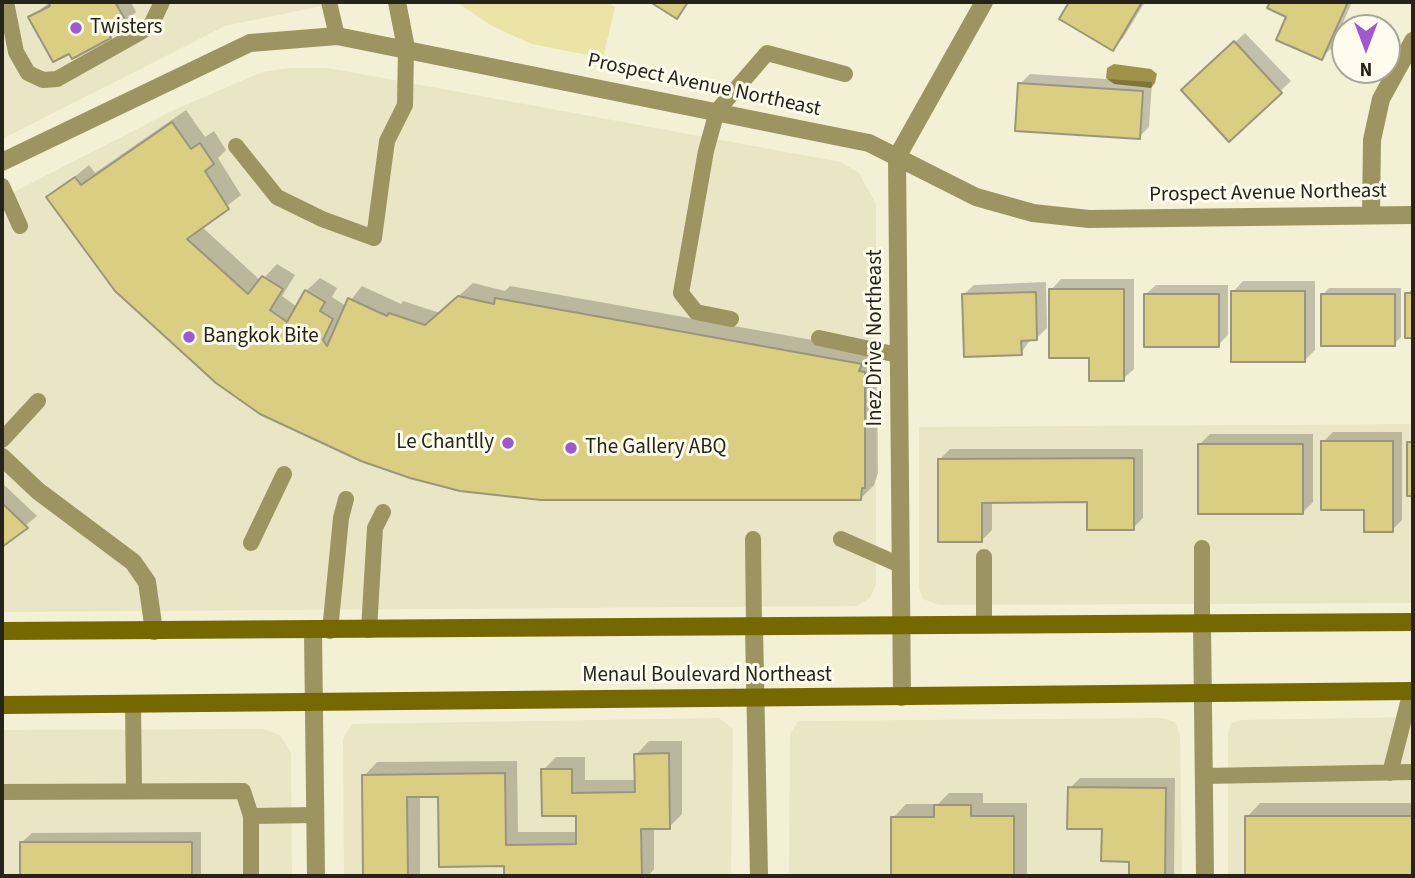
<!DOCTYPE html>
<html>
<head>
<meta charset="utf-8">
<style>
  body { margin:0 }
  #map { position:relative; width:1415px; height:878px; overflow:hidden; background:#f3f0d5; font-family:"Source Sans 3",sans-serif }
  canvas { display:block }
  .frame { position:absolute; inset:0; border:4px solid #26241a; pointer-events:none }
  .north { position:absolute; left:1331px; top:14px; width:70px; height:70px; box-sizing:border-box; background:#fffced; border:2px solid #a8a699; border-radius:50%; rotate:180deg; font-size:19px; font-weight:700; line-height:28px; text-align:center; color:#26241a }
  .north::after { content:''; display:block; margin:auto; width:24px; height:32px; background:#a059cd; clip-path:polygon(50% 0,100% 100%,50% 72%,0 100%) }
</style>
</head>
<body>
<div id="map">
<canvas width="1415" height="878"></canvas>
<div class="frame"></div>
<div class="north">N</div>
</div>
<script>
const context = document.querySelector('canvas').getContext('2d');
context.lineJoin = 'round';
function paint(path, color) { context.fillStyle = color; context.fill(path, 'evenodd'); }
const toPath = rows => new Path2D(rows.map(r => 'M' + r).join(''));
function trace(path, color, width, dash) { context.strokeStyle = color; context.lineWidth = width; context.lineCap = dash ? 'butt' : 'round'; context.setLineDash(dash || []); context.stroke(path); }
function write(font, color, halo, rows, align = 'center') {
  context.font = font + ' "Source Sans 3",sans-serif'; context.lineWidth = 6; context.setLineDash([]); context.textBaseline = 'middle'; context.strokeStyle = halo; context.fillStyle = color; for (const [text, x, y, turn = 0] of rows) {
    context.save(); context.translate(x, y); context.rotate((+turn || 0) * Math.PI / 180); context.textAlign = isNaN(turn) ? turn : align; if (halo) context.strokeText(text, 0, 0); context.fillText(text, 0, 0); context.restore();
  }
}
paint(toPath([
  [2,2,341,2,225,26,2,139],
  [289,68,328,68,841,162,859,173,876,204,876,584,870,598,857,606,2,612,2,198,176,109,262,72],
  [1413,424,1413,603,939,605,923,599,919,589,919,427],
  [1413,717,1413,876,1228,876,1228,733,1231,723,1242,720],
  [719,718,733,729,731,876,344,876,343,739,352,724],
  [1163,718,1175,722,1180,735,1182,876,789,876,790,734,798,721],
  [263,729,280,735,291,753,292,876,2,876,2,730]
]), '#eae5c4');
paint(toPath([
  [456,2,607,2,615,7,603,58,532,44,494,27]
]), '#ece3a7');
paint(toPath([
  [1114,64,1151,69,1157,74,1155,83,1151,88,1114,84,1106,78,1107,68]
]), '#9f9349');
paint(toPath([
  [50,2,131,2,136,12,110,37,30,18],
  [1071,2,1145,2,1123,38,1112,49,1061,18],
  [1272,2,1352,2,1332,48,1321,58,1289,16,1269,7],
  [1245,33,1291,81,1229,140,1194,80],
  [1030,74,1152,82,1149,127,1139,137,1020,84],
  [186,110,205,137,214,131,226,150,218,158,241,195,201,226,261,281,277,264,295,275,282,296,297,307,306,291,320,278,337,288,332,297,346,306,362,286,401,304,403,301,440,313,473,283,505,291,510,286,874,351,871,358,877,359,878,473,874,485,860,499,541,499,49,198,89,165,95,173],
  [1061,279,1134,279,1134,369,1123,379,1090,357,1051,290],
  [1243,281,1315,281,1315,350,1305,360,1233,292],
  [1046,282,1047,328,1036,339,1031,339,1021,353,963,295,974,285],
  [1156,285,1228,285,1228,335,1218,345,1145,295],
  [1329,288,1401,288,1401,337,1394,344,1322,295],
  [1413,288,1413,336,1407,336,1407,294],
  [1333,432,1402,432,1402,520,1392,530,1365,508,1323,442],
  [1210,434,1313,434,1313,502,1303,512,1200,444],
  [950,449,1143,449,1143,518,1133,528,1089,501,992,501,992,530,981,541,940,459],
  [2,483,37,516,2,545],
  [649,741,682,741,682,814,669,827,654,827,654,869,648,876,506,876,506,865,439,796,420,796,420,876,364,876,364,776,377,762,517,761,518,832,577,832,577,814,543,770,556,757,585,757,585,780,636,780,636,755],
  [1080,778,1175,778,1174,876,1131,876,1131,860,1070,788],
  [949,793,983,793,983,803,1027,803,1027,876,893,876,893,818,906,804,938,804],
  [1260,803,1413,803,1413,876,1247,876,1247,817],
  [201,832,201,876,22,876,21,843,32,833]
]), '#0003');
const building = toPath([
  [48,2,115,2,127,23,109,33,111,38,72,59,69,54,53,62,28,17,50,6,48,2],
  [650,2,688,2,677,19,650,2],
  [1069,2,1142,2,1113,51,1059,19,1069,2],
  [1270,2,1348,2,1322,60,1276,40,1286,17,1267,8,1270,2],
  [1234,41,1282,93,1229,142,1181,90,1234,41],
  [1018,83,1143,91,1140,139,1015,131,1018,83],
  [172,122,191,149,200,143,214,164,205,171,229,209,187,239,248,294,262,276,283,289,270,310,287,322,305,290,325,302,320,311,333,319,323,340,327,346,348,298,387,316,389,313,425,325,458,296,494,304,495,298,862,364,859,371,865,372,865,488,862,488,861,500,541,500,460,491,410,478,361,461,260,414,216,383,115,291,46,197,75,177,81,185,172,122],
  [1049,289,1124,289,1124,381,1089,381,1089,358,1049,358,1049,289],
  [1231,291,1305,291,1305,362,1231,362,1231,291],
  [1036,292,1037,340,1021,341,1022,355,964,357,962,294,1036,292],
  [1405,293,1413,293,1413,338,1405,338,1405,293],
  [1144,294,1219,294,1219,347,1144,347,1144,294],
  [1321,294,1395,294,1395,346,1321,346,1321,294],
  [1321,441,1393,441,1393,532,1364,532,1364,510,1321,510,1321,441],
  [1407,442,1413,442,1413,496,1407,496,1407,442],
  [1198,444,1303,444,1303,514,1198,514,1198,444],
  [1134,458,1134,530,1087,530,1087,502,982,503,982,542,938,542,938,459,1134,458],
  [2,503,28,528,2,547,2,503],
  [669,753,670,829,641,829,642,876,504,876,504,866,439,867,438,797,407,797,408,876,363,876,362,775,505,773,506,845,576,844,576,816,542,816,541,769,572,769,572,793,635,792,634,754,669,753],
  [1068,787,1166,788,1165,876,1129,876,1129,862,1101,861,1102,829,1067,829,1068,787],
  [934,805,971,805,971,816,1014,816,1014,876,891,876,891,817,934,817,934,805],
  [1245,816,1413,816,1413,876,1245,876,1245,816],
  [20,842,192,842,192,876,20,876,20,842]
]);
paint(building, '#dace82');
trace(building, '#9a967e', 2);
trace(toPath([
  [6,2,16,52,28,73,43,80,57,79,139,33,151,25,162,2],
  [329,2,337,36],
  [236,146,277,197,322,219,374,238,387,141,405,105,406,48],
  [2,186,20,226],
  [731,319,696,312,681,293,706,151,717,111,767,53,845,74],
  [819,338,898,355],
  [2,440,38,401],
  [753,539,754,627],
  [841,539,900,565],
  [251,543,284,474],
  [1202,548,1202,624],
  [984,557,984,625],
  [369,630,375,528,383,512],
  [330,631,341,518,346,499],
  [133,703,134,791],
  [1390,773,1411,691],
  [1204,776,1413,772],
  [2,792,243,791,251,816],
  [251,876,251,816,316,815]
]), '#9c9461', 16);
trace(toPath([
  [397,2,406,48],
  [2,162,250,43,337,36,869,143,976,197,1033,213,1089,219,1413,215],
  [1371,215,1372,140,1381,99,1413,41],
  [2,457,38,491,133,562,147,582,154,631],
  [1202,624,1205,876],
  [754,627,759,876],
  [313,631,316,876],
  [902,697,897,157,984,2]
]), '#9c9461', 18);
trace(toPath([
  [2,631,1413,622],
  [2,705,1413,691]
]), '#756800', 18);
for (const [x, y, r, color] of [
  [76,28,7,"#a059cd"],
  [189,337,7,"#a059cd"],
  [508,443,7,"#a059cd"],
  [571,448,7,"#a059cd"]
]) { const dot = new Path2D(); dot.arc(x, y, r, 0, 2 * Math.PI); context.fillStyle = color; context.fill(dot); trace(dot, '#fffced', 2.5); }
write('21px', '#26241a', '#fffced', [
  ["Twisters",90,28],
  ["Bangkok Bite",203,337],
  ["Le Chantlly",494,443,"right"],
  ["The Gallery ABQ",585,448]
], 'left');
write('21px', '#26241a', '#fffced', [
  ["Prospect Avenue Northeast",704,86,12],
  ["Prospect Avenue Northeast",1268,194,-1],
  ["Inez Drive Northeast",876,338,-90],
  ["Menaul Boulevard Northeast",707,676]
]);
</script>
</body>
</html>
